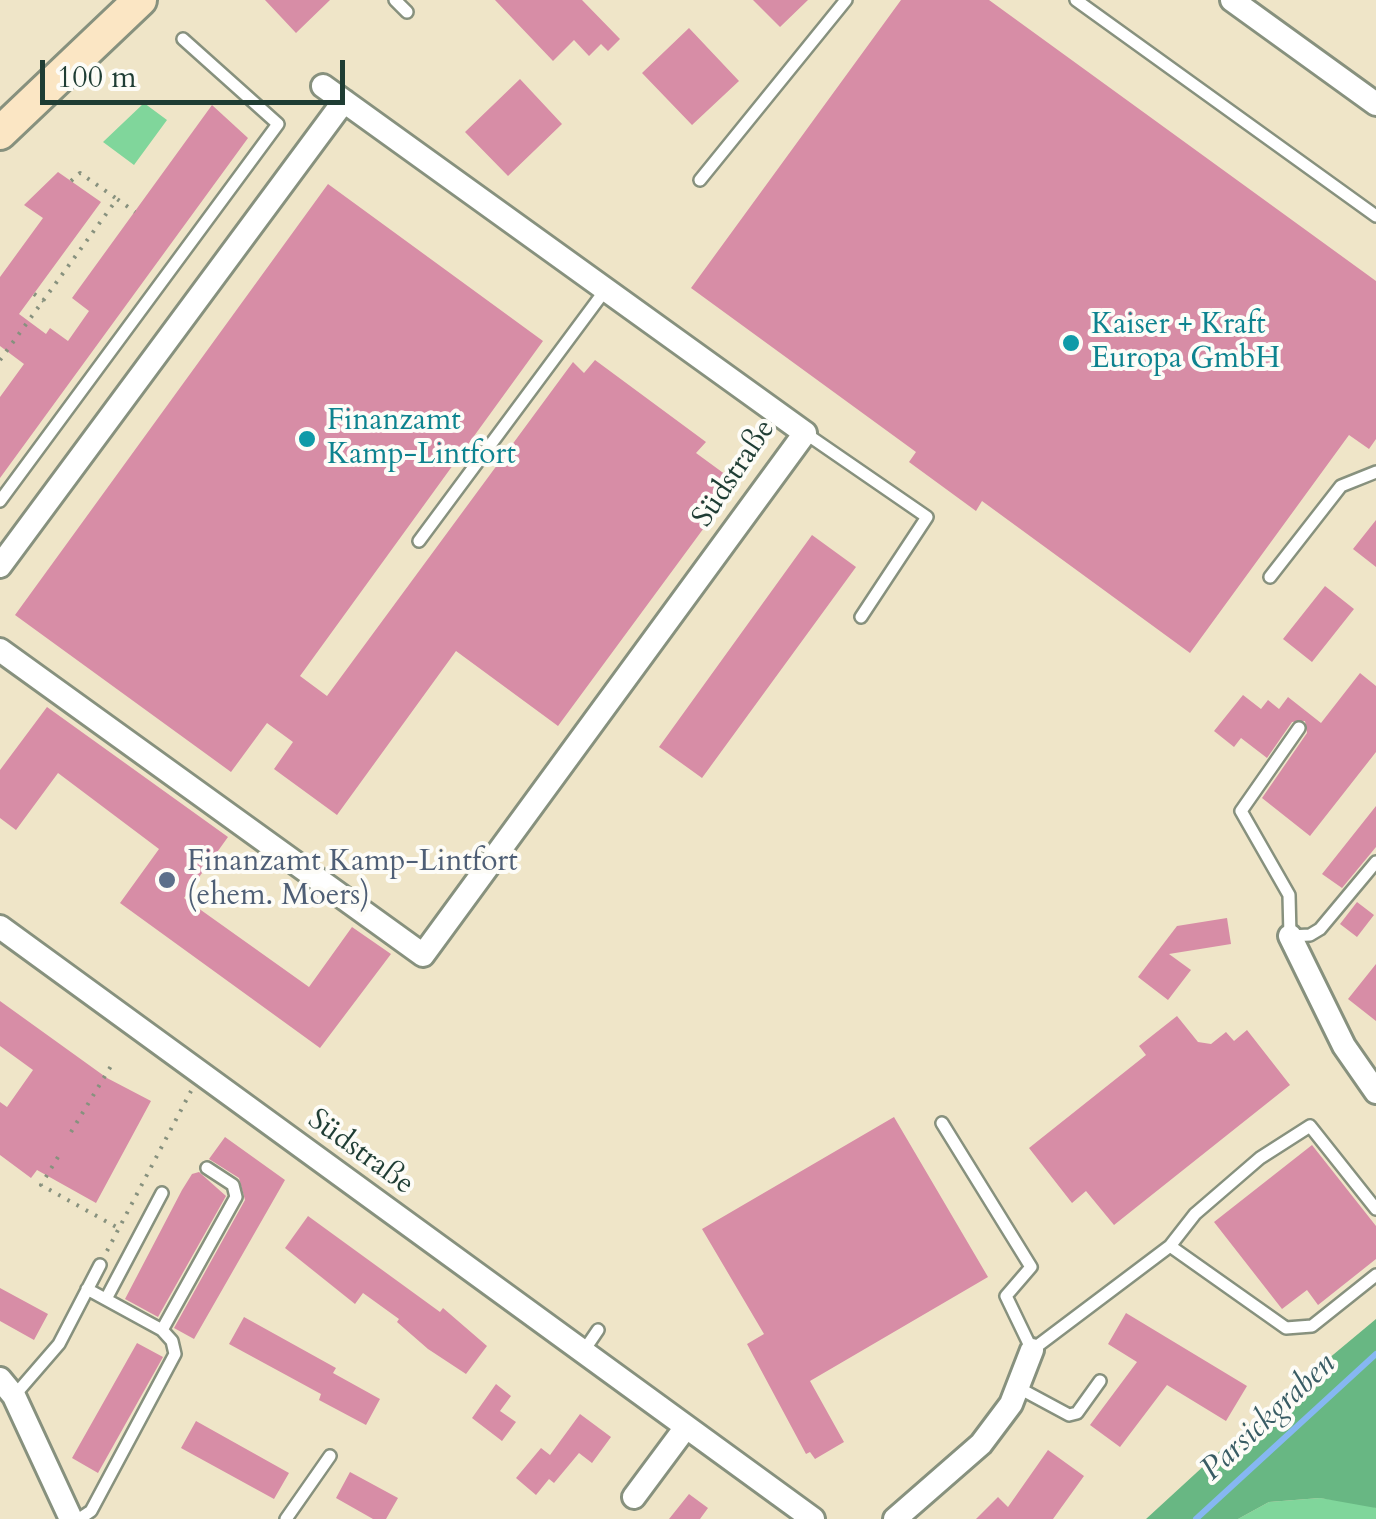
<!DOCTYPE html>
<html>
<head>
<meta charset="utf-8">
<style>
  body { margin:0 }
  #map { position:relative; width:1376px; height:1519px; overflow:hidden; background:#efe5c8; font-family:Cardo,serif }
  canvas { display:block }
  .scale { position:absolute; left:40px; top:60px; width:305px; height:45px; box-sizing:border-box; border:5px solid #1f3d34; border-top:0; padding-left:12px; font-size:30px; line-height:35px; white-space:nowrap; color:#1f3d34; -webkit-text-stroke:8px #fdfcf7; paint-order:stroke }
</style>
</head>
<body>
<div id="map">
<canvas width="1376" height="1519"></canvas>
<div class="scale">100 m</div>
</div>
<script>
const context = document.querySelector('canvas').getContext('2d');
context.lineJoin = 'round';
function paint(path, color) { context.fillStyle = color; context.fill(path, 'evenodd'); }
const toPath = rows => new Path2D(rows.map(r => 'M' + r).join(''));
function trace(path, color, width, dash) { context.strokeStyle = color; context.lineWidth = width; context.lineCap = dash ? 'butt' : 'round'; context.setLineDash(dash || []); context.stroke(path); }
function write(font, color, halo, rows, align = 'center') {
  context.font = font + ' Cardo,serif'; context.lineWidth = 8; context.setLineDash([]); context.textBaseline = 'middle'; context.strokeStyle = halo; context.fillStyle = color; for (const [text, x, y, turn = 0] of rows) {
    context.save(); context.translate(x, y); context.rotate((+turn || 0) * Math.PI / 180); context.textAlign = isNaN(turn) ? turn : align; if (halo) context.strokeText(text, 0, 0); context.fillText(text, 0, 0); context.restore();
  }
}
paint(toPath([
  [144,103,167,120,134,165,103,142],
  [1320,1498,1368,1504,1376,1508,1376,1519,1238,1519,1269,1502]
]), '#80d69b');
paint(toPath([
  [1376,1319,1376,1508,1320,1498,1269,1502,1238,1519,1146,1519,1244,1429]
]), '#68b783');
trace(toPath([
  [1196,1519,1376,1354]
]), '#86b7f2', 6);
paint(toPath([
  [265,0,330,0,296,33],
  [495,0,582,0,620,39,608,51,601,44,589,56,574,40,553,61],
  [753,0,808,0,780,27],
  [901,0,989,0,1376,281,1376,439,1369,449,1349,435,1190,653,982,501,976,511,909,462,916,452,691,288],
  [689,28,739,81,692,125,642,73],
  [520,79,562,124,508,176,465,132],
  [212,105,248,138,0,478,0,397,24,364,0,346,0,277,43,218,24,205,58,172,101,202,19,314,46,334,50,328,68,341,89,311,72,298],
  [328,184,543,341,300,676,327,696,573,362,584,373,595,360,706,442,696,453,737,483,558,726,456,651,337,815,274,769,293,742,267,723,231,772,15,615],
  [1376,520,1376,567,1353,549],
  [812,535,856,567,702,778,659,747],
  [1325,586,1354,609,1312,662,1283,639],
  [1360,673,1376,686,1376,752,1310,836,1262,798,1307,733,1305,721,1292,722,1267,758,1241,738,1234,747,1214,731,1243,695,1261,709,1268,700,1279,709,1288,697,1321,723],
  [47,707,228,837,184,898,309,987,352,927,391,954,320,1048,120,903,159,849,58,773,16,830,0,818,0,770],
  [1376,806,1376,847,1342,888,1322,874],
  [1357,902,1374,915,1357,937,1340,924],
  [1227,918,1231,944,1169,954,1191,970,1168,1000,1138,977,1177,926],
  [1376,964,1376,1021,1348,999],
  [0,1001,107,1078,151,1101,96,1203,37,1170,31,1178,0,1155,0,1102,7,1107,33,1070,0,1046],
  [1177,1016,1198,1042,1211,1044,1226,1032,1234,1041,1247,1030,1290,1085,1114,1225,1086,1191,1072,1203,1029,1148,1146,1055,1139,1046],
  [894,1117,988,1277,810,1381,844,1442,815,1459,810,1452,806,1454,747,1344,764,1334,702,1229],
  [225,1137,285,1180,194,1339,174,1328,245,1200,239,1178,209,1159],
  [1312,1145,1376,1226,1376,1259,1318,1305,1307,1290,1282,1309,1214,1222],
  [199,1172,226,1196,158,1317,125,1299,182,1190,192,1174],
  [308,1216,440,1312,443,1308,487,1346,466,1374,428,1349,397,1322,399,1319,363,1293,355,1304,285,1248],
  [0,1288,48,1314,34,1340,0,1321],
  [1126,1313,1247,1386,1226,1421,1167,1385,1120,1447,1090,1425,1137,1362,1108,1344],
  [244,1317,336,1368,333,1373,380,1399,366,1425,319,1400,321,1394,229,1344],
  [137,1343,163,1357,98,1473,72,1458],
  [496,1384,511,1396,500,1411,516,1422,502,1441,472,1418],
  [580,1414,611,1437,592,1463,579,1453,554,1483,549,1479,536,1495,516,1478,541,1448,550,1455],
  [196,1421,289,1473,274,1499,181,1448],
  [1048,1450,1084,1476,1053,1519,976,1519,998,1497,1008,1507],
  [350,1472,398,1498,386,1519,373,1519,336,1498],
  [689,1494,708,1508,700,1519,669,1519]
]), '#d78da6');
const lane = toPath([
  [395,0,407,12],
  [1076,0,1376,216],
  [700,180,846,0],
  [805,433,927,517,861,617],
  [0,501,278,124,183,39],
  [419,541,606,289],
  [1270,577,1341,486,1376,472],
  [1299,728,1241,811,1289,895,1290,936,1310,935,1320,929,1376,862],
  [942,1123,1031,1267,1006,1296,1032,1350,1170,1246,1195,1214,1260,1158,1310,1126,1376,1209],
  [1170,1246,1286,1328,1312,1326,1376,1275],
  [106,1299,162,1193],
  [162,1330,236,1197,233,1185,207,1168],
  [583,1352,598,1330],
  [1017,1387,1069,1415,1077,1413,1100,1381],
  [14,1396,59,1344,100,1265],
  [79,1519,91,1511,175,1354,172,1341,162,1330,87,1289],
  [286,1519,330,1456]
]);
const street = toPath([
  [1232,0,1376,104],
  [0,566,344,101],
  [0,650,423,955,805,433,323,86],
  [0,927,813,1519],
  [1290,936,1344,1046,1376,1092],
  [0,1379,14,1396,71,1519],
  [634,1497,686,1427],
  [895,1519,981,1444,1011,1404,1032,1350]
]);
const secondary = toPath([
  [0,133,140,0]
]);
trace(lane, '#87917e', 16);
trace(street, '#87917e', 28);
trace(secondary, '#87917e', 38);
trace(toPath([
  [71,181,80,173,117,199],
  [34,294,44,301],
  [0,360,117,199,135,212],
  [71,1132,111,1066],
  [58,1157,41,1185,118,1228],
  [107,1251,191,1091]
]), '#87917e', 4, [2.5, 8]);
trace(lane, '#fff', 11);
trace(street, '#fff', 22);
trace(secondary, '#fbe6c4', 32);
for (const [x, y, r, color] of [
  [1071,343,10,"#0f9aa8"],
  [307,439,10,"#0f9aa8"],
  [167,880,10,"#5c6f8a"]
]) { const dot = new Path2D(); dot.arc(x, y, r, 0, 2 * Math.PI); context.fillStyle = color; context.fill(dot); trace(dot, '#fdfcf7', 4); }
write('30px', '#0d838f', '#fdfcf7', [
  ["Kaiser + Kraft",1091,326],
  ["Europa GmbH",1091,360],
  ["Finanzamt",327,422],
  ["Kamp-Lintfort",327,456]
], 'left');
write('30px', '#1f3d34', '#fdfcf7', [
  ["Südstraße",735,474,-56],
  ["Südstraße",360,1153,36]
]);
write('30px', '#4e5e75', '#fdfcf7', [
  ["Finanzamt Kamp-Lintfort",187,863],
  ["(ehem. Moers)",187,897]
], 'left');
write('italic 32px', '#395c64', '#fdfcf7', [
  ["Parsickgraben",1269,1418,-43]
]);
</script>
</body>
</html>
